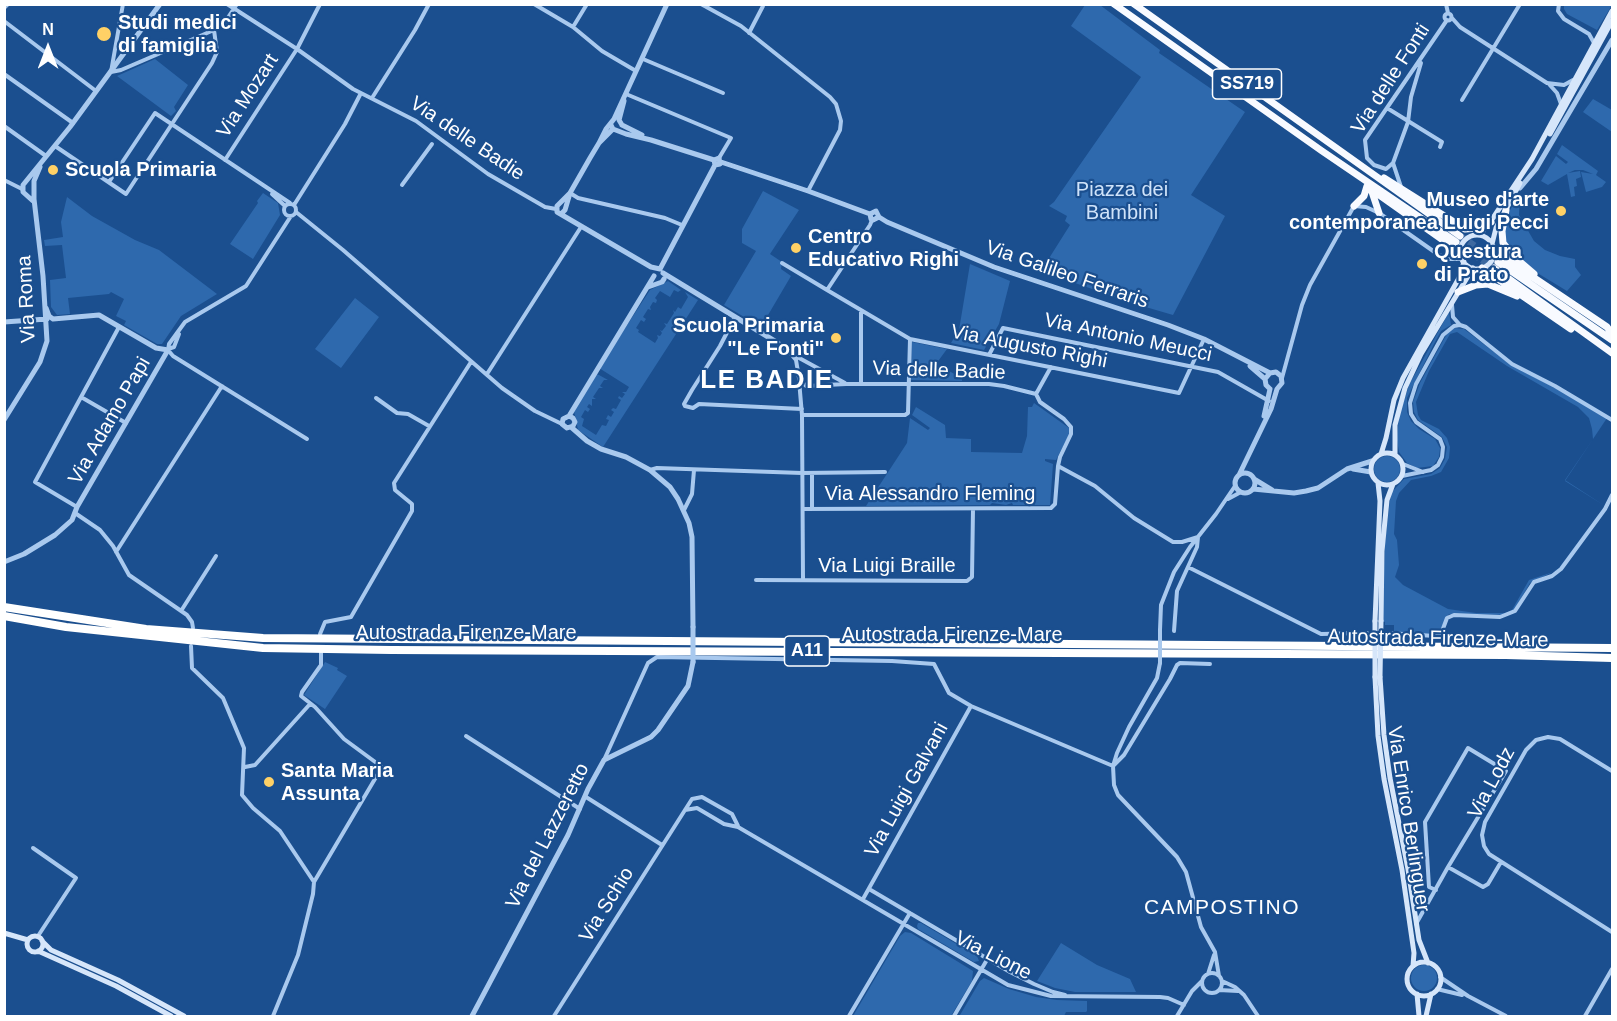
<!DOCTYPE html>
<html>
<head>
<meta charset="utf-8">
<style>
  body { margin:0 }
  #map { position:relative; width:1617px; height:1021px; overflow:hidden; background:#1b4f8f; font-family:Arial,sans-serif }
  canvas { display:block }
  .frame { position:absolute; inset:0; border:6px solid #fff; pointer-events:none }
  .north { position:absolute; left:18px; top:18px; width:60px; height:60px; -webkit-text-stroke:4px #1b4f8f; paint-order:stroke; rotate:0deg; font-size:16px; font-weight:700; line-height:24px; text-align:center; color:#fff }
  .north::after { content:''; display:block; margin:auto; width:21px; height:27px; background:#fff; clip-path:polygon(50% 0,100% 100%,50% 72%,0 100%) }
</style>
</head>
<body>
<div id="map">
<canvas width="1617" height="1021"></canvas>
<div class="frame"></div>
<div class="north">N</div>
</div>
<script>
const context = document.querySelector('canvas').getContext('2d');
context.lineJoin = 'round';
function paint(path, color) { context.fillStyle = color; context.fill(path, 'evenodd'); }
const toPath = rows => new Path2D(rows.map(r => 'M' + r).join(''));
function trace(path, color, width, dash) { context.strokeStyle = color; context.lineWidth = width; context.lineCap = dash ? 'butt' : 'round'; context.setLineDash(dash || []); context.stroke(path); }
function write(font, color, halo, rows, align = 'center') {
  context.font = font + ' Arial,sans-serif'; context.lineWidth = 4.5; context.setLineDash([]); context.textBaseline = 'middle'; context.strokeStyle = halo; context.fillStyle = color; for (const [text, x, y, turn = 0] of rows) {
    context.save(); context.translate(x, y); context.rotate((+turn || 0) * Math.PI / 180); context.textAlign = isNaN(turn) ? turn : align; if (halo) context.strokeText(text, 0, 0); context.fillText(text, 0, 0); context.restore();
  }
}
paint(toPath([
  [1085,5,1100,5,1160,50,1159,53,1245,112,1191,195,1225,216,1173,315,1132,303,1041,271,1070,225,1065,221,1067,216,1049,206,1054,202,1141,77,1071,26],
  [1564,5,1612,5,1597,30,1567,14,1564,9],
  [155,59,188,85,174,107,176,111,171,116,117,76],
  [1593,99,1612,110,1612,132,1583,112],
  [1562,145,1598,171,1596,175,1606,182,1602,187,1586,192,1581,172,1593,174,1583,170,1575,170,1568,173,1580,171,1581,177,1576,179,1577,186,1574,187,1575,196,1571,197,1567,174,1548,185,1541,181,1556,156,1566,164,1568,162,1557,154],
  [763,191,799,210,770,254,782,262,781,269,791,276,761,327,724,305,756,251,742,243,742,229],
  [263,193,278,203,280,215,253,259,230,244,258,203,257,201],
  [1520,193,1519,215,1534,241,1545,250,1560,256,1575,259,1575,267,1581,275,1567,291,1539,274,1510,251,1504,242,1506,217],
  [67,197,92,216,135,240,159,250,217,294,181,316,162,344,157,344,124,325,126,321,116,316,124,299,111,292,109,294,68,298,70,314,57,315,51,307,50,280,66,278,62,245,45,246,44,240,63,237,61,222],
  [970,264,1010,281,999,324,984,350,951,343,959,330],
  [668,281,681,290,678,292,674,290,670,297,660,291,655,298,657,300,656,303,653,302,650,307,651,310,648,309,643,317,646,319,644,322,641,320,636,328,639,330,638,332,655,343,658,338,657,335,660,336,662,333,660,330,662,331,666,326,664,323,667,324,674,313,673,310,675,312,678,307,681,309,688,297,685,292,698,300,603,447,578,430,574,411,596,374,599,375,608,380,604,380,600,386,603,388,599,388,593,397,596,399,592,399,592,406,589,404,587,407,590,409,588,412,585,410,581,417,584,419,582,426,596,435,602,425,606,426,609,420,606,419,608,415,611,417,614,412,611,410,613,408,616,409,621,400,618,398,619,396,622,398,625,394,622,392,626,392,629,387,599,368,650,290],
  [355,298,379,317,341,368,315,349],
  [1449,312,1451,325,1441,331,1434,344,1407,398,1407,412,1411,421,1419,429,1435,439,1440,448,1439,457,1433,466,1417,468,1407,463,1399,452,1397,440,1399,415,1409,385],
  [1455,328,1464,329,1511,365,1563,392,1607,418,1565,481,1605,506,1559,569,1530,583,1515,609,1505,615,1449,614,1440,630,1434,635,1394,633,1394,625,1385,625,1385,622,1382,621,1385,542,1390,500,1392,492,1404,479,1431,474,1440,468,1445,459,1447,447,1442,437,1418,420,1414,412,1413,402,1420,383,1439,348,1448,332],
  [1457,332,1507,366,1578,407,1589,418,1592,429,1593,439,1565,480,1605,506,1559,568,1553,572,1529,580,1512,610,1505,613,1476,613,1448,609,1403,585,1395,577,1399,565,1397,540,1394,534,1396,501,1399,493,1411,480,1431,476,1441,472,1449,458,1450,447,1447,438,1439,429,1421,420,1418,415,1416,402,1429,371,1450,334],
  [912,342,947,349,936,364,962,378,962,381,911,380],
  [1034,403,1069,428,1069,435,1056,460,1045,459,1045,461,1053,464,1050,505,1013,505,1012,503,1006,505,992,503,990,505,866,506,907,443,910,418,928,430,930,428,912,415,916,407,945,425,946,438,971,439,971,452,1022,453,1027,436,1028,407,1032,407],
  '1374 469a13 13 0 1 1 26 0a13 13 0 1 1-26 0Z',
  [325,662,338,668,337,670,347,676,325,709,304,695],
  [918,923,921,923,977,956,979,961,974,962,918,929,917,926],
  [905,932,911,933,973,971,972,981,951,1016,853,1016,900,936],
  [1061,943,1097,965,1130,979,1136,992,1075,992,1055,988,1037,981],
  '1411 978a13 13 0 1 1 26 0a13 13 0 1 1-26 0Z',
  [984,978,1009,989,1036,997,1057,1000,1087,1001,1087,1011,1086,1012,1066,1012,1064,1016,963,1016,960,1015,980,981]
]), '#2e69ad');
trace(toPath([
  [1460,236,1498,262],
  [1456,242,1494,268]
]), '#3d69a0', 7, [7, 3.5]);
trace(toPath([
  [123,4,111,72,121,70,214,30,225,22,237,4],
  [227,4,297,49,353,89,416,121,488,174,545,207,556,209],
  [534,4,573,27,602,51,636,71],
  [701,4,741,26,830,97,836,104,841,121,840,130,808,191],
  [1446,4,1448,13],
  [1559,4,1558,11,1564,19,1589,34,1594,43],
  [4,8,8,4],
  '1444.5 17a3.5 3.5 0 1 1 7 0a3.5 3.5 0 1 1-7 0Z',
  [1452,18,1460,27,1547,83,1564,85,1573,80],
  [4,21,96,91],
  [573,27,587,4],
  [749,33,763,6],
  [643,59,723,93],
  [4,74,73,123],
  [1548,83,1557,93,1561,104],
  [626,94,731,138,719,158],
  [372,98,415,30,429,4],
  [1462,100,1520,4],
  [1387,108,1442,142,1440,147],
  [4,126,46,156],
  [55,146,126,194,212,63,217,52,214,30],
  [225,160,297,49,320,4],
  [1393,163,1386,169,1374,165,1367,158,1365,140,1447,20],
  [4,180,22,189],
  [109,182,155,113,290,203],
  [402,185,432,144],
  [1401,187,1393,163,1408,122,1411,97,1421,63],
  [570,193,578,198,665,218,682,225],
  [272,194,285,206],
  '284 210a6 6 0 1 1 12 0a6 6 0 1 1-12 0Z',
  [294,205,345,124,361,93],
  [296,212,343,250,502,388,535,411,562,424],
  [872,220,870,225,827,290,910,339,1179,393,1204,339],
  [782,263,827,290],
  [1480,269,1488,284],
  [1452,305,1453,317,1460,325],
  [735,317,720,346,692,390,684,404,685,406,693,408,699,404,802,409],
  [778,343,790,353,845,383],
  [168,349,174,347,179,334],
  [168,350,169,344,185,322,246,286,291,216],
  [168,350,173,356,307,439],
  [790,353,796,360,799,378,806,386,846,384,989,384,1004,386,1036,394],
  [989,355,1003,328,1218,372,1269,401],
  [487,374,581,227],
  [1282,378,1302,305,1310,285,1354,206,1366,207,1379,213,1436,253,1447,259,1462,259],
  [799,380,802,415,803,580],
  [861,384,861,312],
  [1036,394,1040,402,1064,419,1071,427,1071,434,1060,457,1058,466,1095,486,1134,518,1173,542,1182,542,1198,537,1197,547,1177,591,1174,631],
  [1036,394,1051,367],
  [81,397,126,423],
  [376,398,397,413,408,414,429,426],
  [802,415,905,415,908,413,910,339],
  [1403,464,1423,472],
  [650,470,657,468,802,473,885,472],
  [1402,476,1431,470,1438,465,1442,457,1443,447,1440,439,1416,422,1411,414,1410,403,1416,384,1443,335,1454,326,1460,325,1466,327,1512,364,1555,386,1612,420],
  [1228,499,1241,492],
  [77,507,35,482,119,327],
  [803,509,1051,508,1055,504,1058,466],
  [812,509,812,473],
  [684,510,692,494,694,470],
  [75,513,100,530,113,546,129,575,187,615,192,622,193,628],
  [116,552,222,386],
  [1188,567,1321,634,1367,633],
  [756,580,967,581,972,577,973,509],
  [181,611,216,556],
  [1160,630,1161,605,1174,572,1190,547,1216,514,1235,486],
  [1387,633,1435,636,1441,634,1447,618,1454,615,1500,617,1515,611,1534,582,1552,576,1561,569,1605,509,1612,495],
  [320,634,325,622,351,617,412,511,412,504,395,490,394,483,471,362],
  [191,646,192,668,223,698,244,748,242,795,253,808,280,831,314,882,313,894,298,955,273,1016],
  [1160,663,1157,678,1129,727,1117,753,1113,766,1114,785,1118,795,1177,857,1186,872,1201,927,1215,952,1219,976],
  [466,736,580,809],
  [604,760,648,663,657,657,892,661,934,664,949,693,971,706,1113,766,1124,755,1170,679,1177,665,1180,663,1210,664],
  [245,767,255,765,310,704],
  [1612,771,1560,739,1548,737,1536,740,1526,750,1485,822,1482,835,1484,846,1489,854,1612,932],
  [586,797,662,845],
  [685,810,697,808,724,824,738,827,1008,985,1051,996,1160,997,1168,998,1184,1005],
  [33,848,76,878,38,936],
  [314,882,382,767,344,739,315,707,301,696,302,692,321,665,321,652],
  [869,889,1010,972,1034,984,1053,992,1065,995],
  [1436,890,1429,887,1425,822,1468,748,1506,771,1448,867],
  [863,899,971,706],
  [1416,924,1448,867,1483,887,1488,884,1501,862],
  '1202 983a10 10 0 1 1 20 0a10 10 0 1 1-20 0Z',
  [1208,974,1214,955],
  [1440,977,1468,996,1506,1016],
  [1222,981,1235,987,1244,995,1258,1016],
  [1437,989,1462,995],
  [1219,990,1238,991],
  [554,1016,692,799,702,797,732,814,738,826],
  [849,1016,910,913],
  [954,1016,988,958],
  [1177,1016,1192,991,1202,981],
  [1585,1016,1612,969]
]), '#a9c9ee', 4);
trace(toPath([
  [611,125,613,129,626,134,651,140,714,160],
  [622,125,642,135],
  [622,125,619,120,624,101],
  [599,143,606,129,614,119,667,4],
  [721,162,808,191,870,214],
  [1520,188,1536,169,1612,40],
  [570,193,557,206,557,212,651,267,660,269],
  [33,201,23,192,23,185,70,127,160,4],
  [561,214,565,210,570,193,590,158,599,143,613,129],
  [879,217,873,220,871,219,870,214,876,211,879,217,887,222,994,267,1168,325,1204,339,1270,373],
  [660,269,715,165,720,164,719,158,714,160,715,165],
  [663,273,778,343],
  [648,287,662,282,664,279],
  [4,322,47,319],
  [1250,366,1265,379,1266,385,1270,389],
  [569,416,573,418,575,422,573,426,567,428,562,424,563,419,569,416,654,276],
  [1264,416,1270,389],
  [4,420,40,362,47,341,43,276,34,199,34,181,40,167],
  [571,427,587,441,601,449,626,457,650,470,670,487,678,499,689,523,692,537,693,627],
  [1353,469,1371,472],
  '1235 483a10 10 0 1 1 20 0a10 10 0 1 1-20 0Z',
  [1239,475,1271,409,1277,389,1282,383,1281,376,1276,372,1270,373,1265,379],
  [1254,479,1272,490],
  [1253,489,1294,493,1306,491,1318,488,1347,469,1372,461],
  [4,562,24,554,55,535,72,520,77,507,168,350,156,348,99,315,53,319,49,316,46,308],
  [472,1016,568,835,588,789,604,760,651,737,658,730,688,686,693,662]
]), '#a9c9ee', 5);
trace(toPath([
  [1550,134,1612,21],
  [1480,235,1493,218,1532,159,1612,11],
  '1460 252a17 17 0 1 1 34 0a17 17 0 1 1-34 0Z',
  [1492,244,1496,228,1520,183],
  '1371 469a16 16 0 1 1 32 0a16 16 0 1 1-32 0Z',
  [1381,454,1386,438,1394,400,1403,378,1459,278,1464,262],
  [1395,455,1395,425,1405,388,1421,354,1473,268],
  [1375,621,1380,501,1378,483],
  [1381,621,1382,551,1387,500,1393,484],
  [1375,677,1378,736,1384,779,1402,870,1414,953,1413,966],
  [1380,677,1384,735,1390,778,1408,869,1419,940,1428,963],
  [4,933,28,940],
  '27 944a8 8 0 1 1 16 0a8 8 0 1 1-16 0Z',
  [42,941,51,950,118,980,184,1016],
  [38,951,116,986,171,1016],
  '1407 979a17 17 0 1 1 34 0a17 17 0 1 1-34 0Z',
  [1417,994,1419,1016],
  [1426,1016,1431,994]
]), '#d6e6fa', 5);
trace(toPath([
  [1114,4,1322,151,1456,242],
  [1134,4,1460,236],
  [1384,178,1465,229,1477,228,1491,222],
  [1371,189,1379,213],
  [1372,190,1454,248,1461,256],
  [1354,206,1364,196,1367,186],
  [1506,210,1502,231,1503,243,1513,256,1534,274],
  [1494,249,1497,253,1607,327,1612,334],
  [1498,262,1612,340],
  [1482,268,1571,329],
  [1494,268,1612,353],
  [1458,292,1476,285,1488,284,1517,296]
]), '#f8faff', 7);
trace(toPath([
  [4,607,146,629,263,638,1612,648],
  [4,616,66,627,263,648,391,650,1506,655,1612,658]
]), '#fff', 8);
trace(toPath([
  [1160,630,1160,663]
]), '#a9c9ee', 4);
trace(toPath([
  [693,662,693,627]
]), '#a9c9ee', 5);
trace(toPath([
  [1375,621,1375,677],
  [1380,677,1381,621]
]), '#d6e6fa', 5);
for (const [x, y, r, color] of [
  [104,34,8,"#ffd166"],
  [53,170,6,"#ffd166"],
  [1561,211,6,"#ffd166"],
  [796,248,6,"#ffd166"],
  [1422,264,6,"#ffd166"],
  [836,338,6,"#ffd166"],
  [269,782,6,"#ffd166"]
]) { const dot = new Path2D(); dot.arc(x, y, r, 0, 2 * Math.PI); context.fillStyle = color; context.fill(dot); trace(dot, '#1b4f8f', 2); }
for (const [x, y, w] of [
  [1247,84,69],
  [807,651,45]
]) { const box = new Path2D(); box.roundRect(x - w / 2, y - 15, w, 30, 4.5); context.fillStyle = '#1b4f8f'; context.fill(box); trace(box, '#fff', 1.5); }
write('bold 18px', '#fff', null, [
  ["SS719",1247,84],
  ["A11",807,651]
]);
write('bold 20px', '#fff', '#1b4f8f', [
  ["Studi medici",118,23],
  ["di famiglia",118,46],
  ["Scuola Primaria",65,170],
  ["Museo d'arte",1549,200,"right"],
  ["contemporanea Luigi Pecci",1549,223,"right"],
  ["Centro",808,237],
  ["Educativo Righi",808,260],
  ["Questura",1434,252],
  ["di Prato",1434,275],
  ["Scuola Primaria",824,326,"right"],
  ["\"Le Fonti\"",824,349,"right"],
  ["Santa Maria",281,771],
  ["Assunta",281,794]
], 'left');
write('20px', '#fff', '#1b4f8f', [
  ["Via delle Fonti",1391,79,-57],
  ["Via Mozart",248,96,-57],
  ["Via delle Badie",467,139,34],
  ["Via Galileo Ferraris",1067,275,19],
  ["Via Roma",27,299,-93],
  ["Via Antonio Meucci",1128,338,12],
  ["Via Augusto Righi",1029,347,11],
  ["Via delle Badie",939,371,2],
  ["Via Adamo Papi",110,421,-60],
  ["Via Alessandro Fleming",930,494],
  ["Via Luigi Braille",887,566],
  ["Autostrada Firenze-Mare",466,633],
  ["Autostrada Firenze-Mare",952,635],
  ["Autostrada Firenze-Mare",1438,639,1],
  ["Via Lodz",1492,783,-62],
  ["Via Luigi Galvani",907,790,-61],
  ["Via Enrico Berlinguer",1408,819,81],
  ["Via del Lazzeretto",548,836,-63],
  ["Via Schio",607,905,-58],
  ["Via Lione",993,956,27]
]);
write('20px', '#cfe3fa', '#1b4f8f', [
  ["Piazza dei",1122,190],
  ["Bambini",1122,213]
]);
context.letterSpacing = '1.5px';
write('21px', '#fff', '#1b4f8f', [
  ["CAMPOSTINO",1222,908]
]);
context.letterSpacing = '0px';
context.letterSpacing = '1.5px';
write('bold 26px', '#fff', '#1b4f8f', [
  ["LE BADIE",767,381]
]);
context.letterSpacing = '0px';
</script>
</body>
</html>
